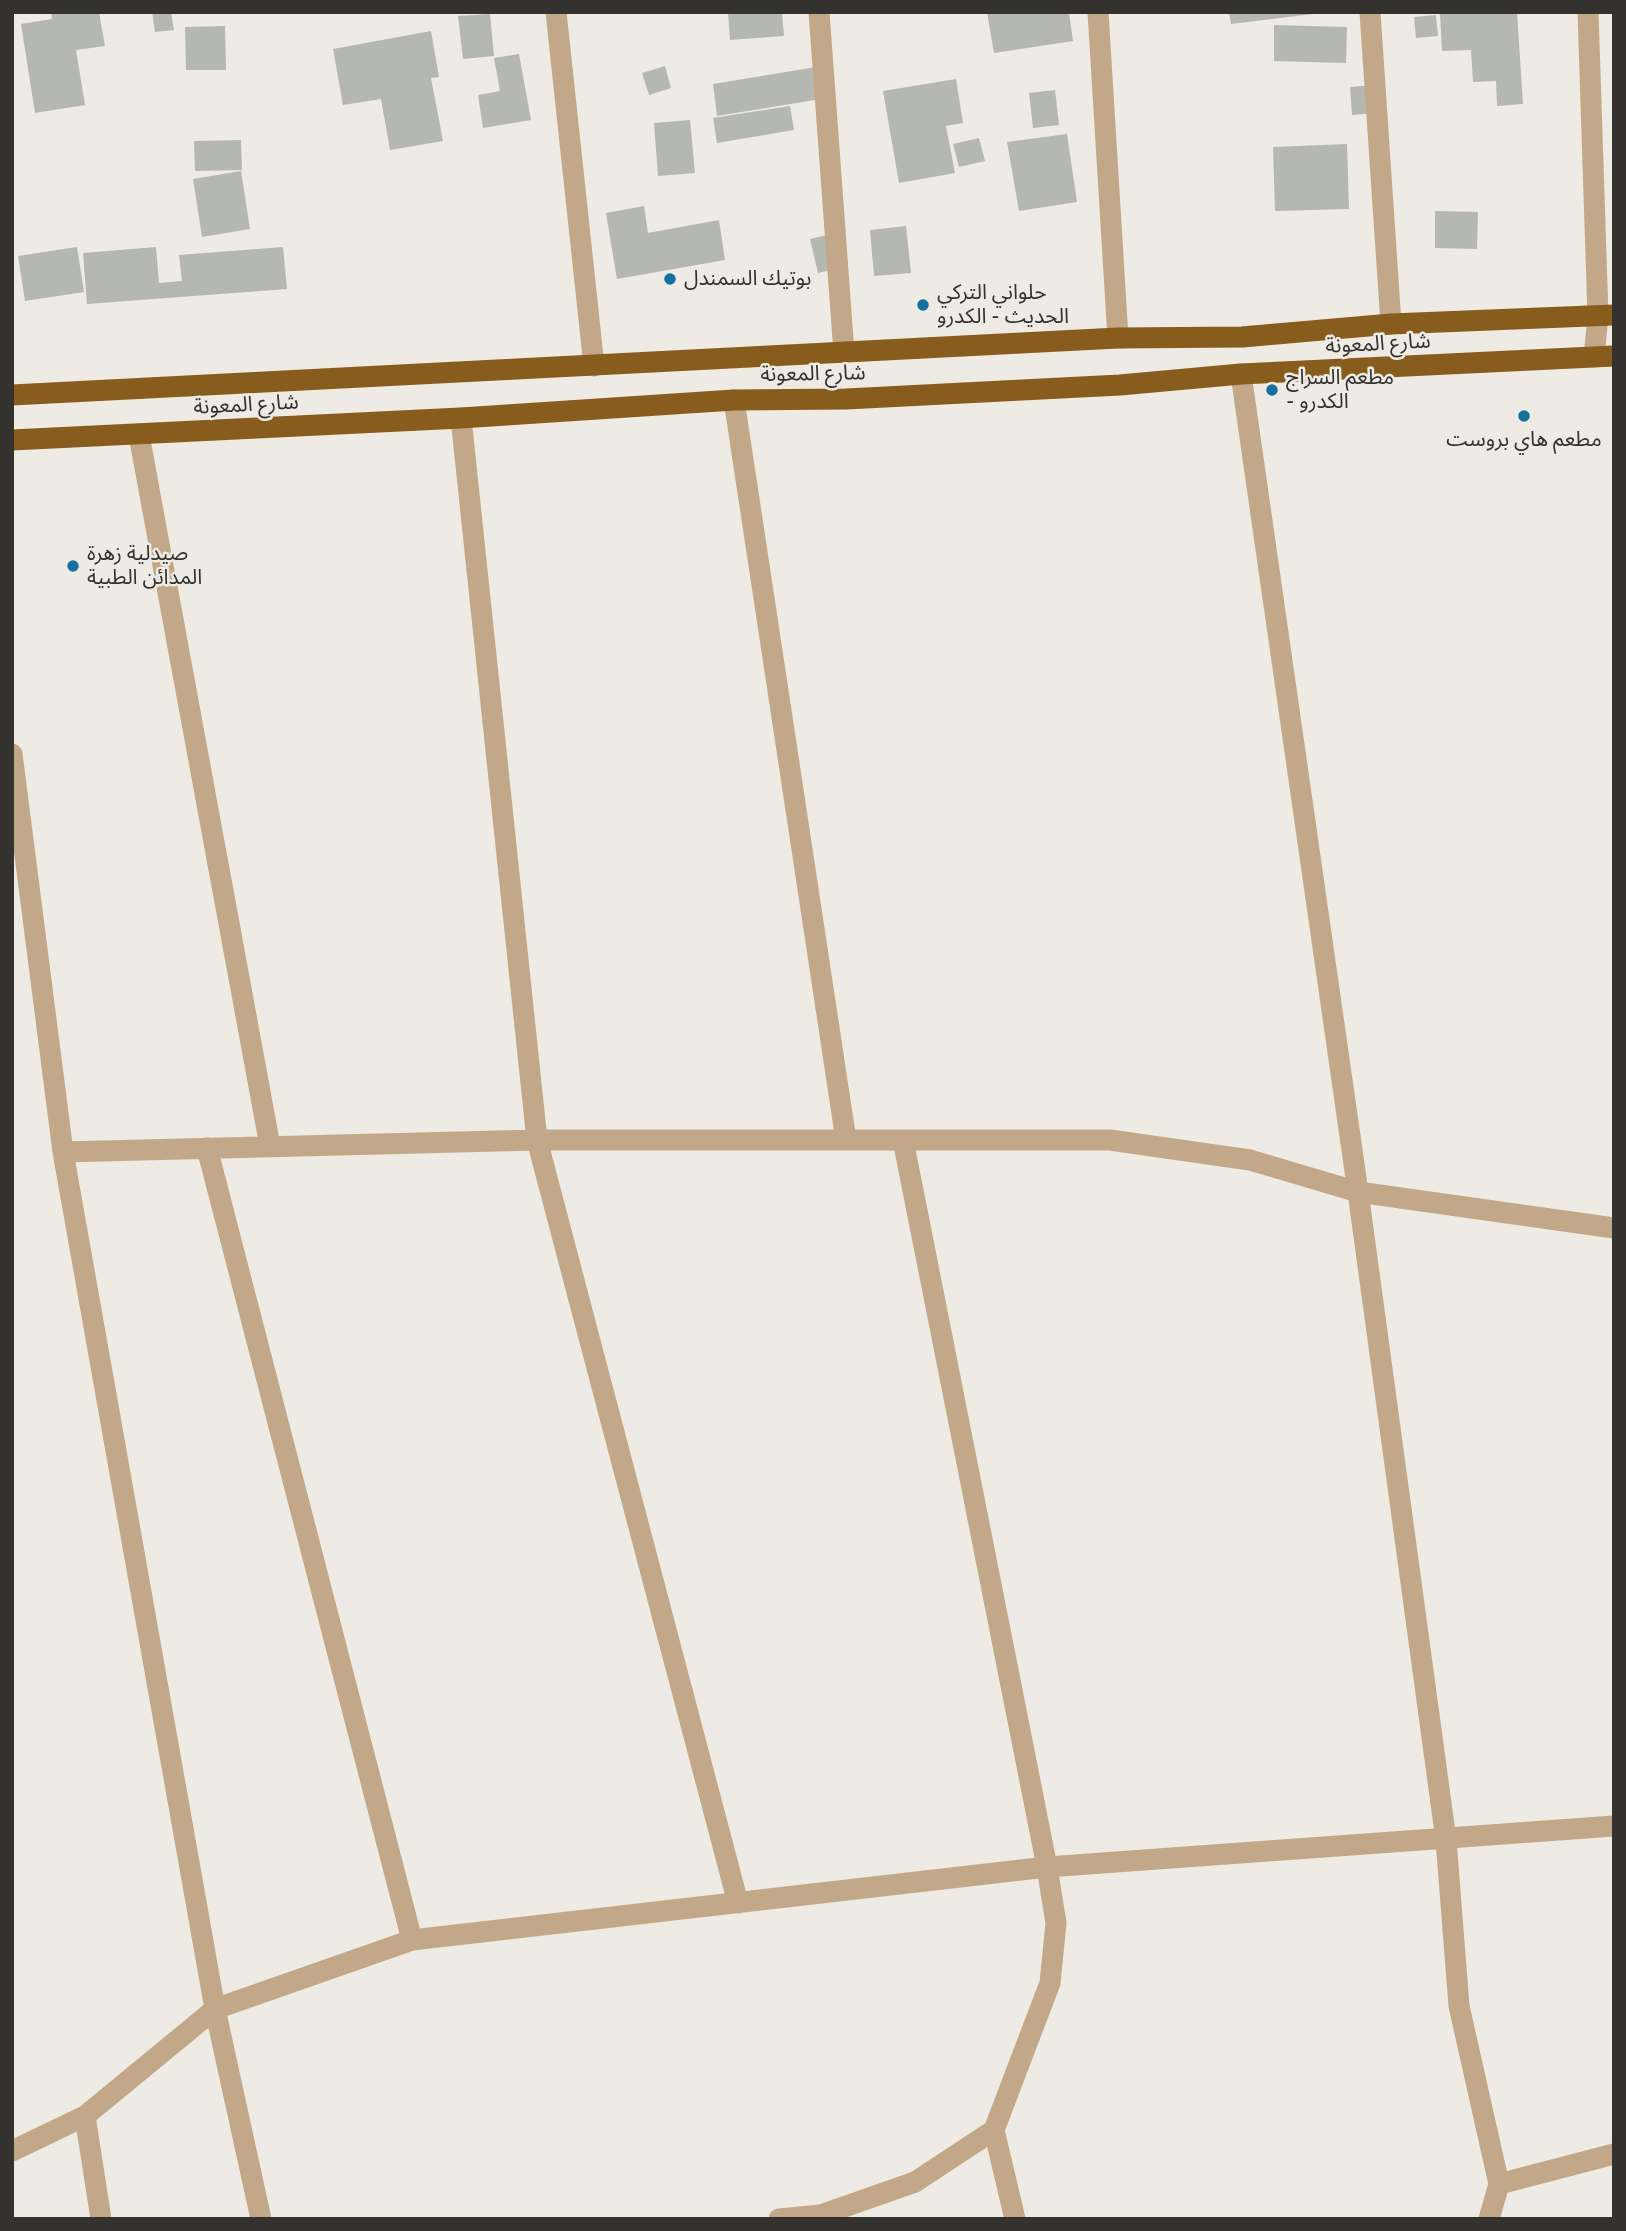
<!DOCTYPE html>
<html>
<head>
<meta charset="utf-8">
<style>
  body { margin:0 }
  #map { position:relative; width:1626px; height:2231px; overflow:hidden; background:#edebe3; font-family:"IBM Plex Sans",sans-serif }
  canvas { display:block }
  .frame { position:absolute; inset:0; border:14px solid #33322f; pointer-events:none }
</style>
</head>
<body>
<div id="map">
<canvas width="1626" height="2231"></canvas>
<div class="frame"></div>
</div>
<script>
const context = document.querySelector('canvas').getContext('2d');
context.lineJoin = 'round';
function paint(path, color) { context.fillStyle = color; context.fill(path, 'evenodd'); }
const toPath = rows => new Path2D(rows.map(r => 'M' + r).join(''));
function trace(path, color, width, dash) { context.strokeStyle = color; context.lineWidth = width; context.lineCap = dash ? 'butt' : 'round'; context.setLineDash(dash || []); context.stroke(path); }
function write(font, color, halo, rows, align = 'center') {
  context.font = font + ' "IBM Plex Sans","Noto Sans Arabic",sans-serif'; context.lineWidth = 5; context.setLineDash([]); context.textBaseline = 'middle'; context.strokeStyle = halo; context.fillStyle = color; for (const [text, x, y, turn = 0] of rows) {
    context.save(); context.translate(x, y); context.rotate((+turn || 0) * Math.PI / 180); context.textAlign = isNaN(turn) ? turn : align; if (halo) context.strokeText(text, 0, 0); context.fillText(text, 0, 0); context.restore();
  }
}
paint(toPath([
  [51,12,99,12,105,46,76,50,85,105,35,113,21,24,52,19],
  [152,12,171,12,174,30,155,32],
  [728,12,782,12,784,36,730,40],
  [987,12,1069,12,1073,41,994,53],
  [1229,12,1313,12,1313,14,1231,24],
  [1517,12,1523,104,1497,106,1496,81,1473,82,1471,50,1442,51,1440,13],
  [490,14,494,56,463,59,458,16],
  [1436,15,1438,36,1416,38,1414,17],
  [1274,25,1347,27,1346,63,1274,61],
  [225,26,226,70,186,70,185,27],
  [431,31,439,77,431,78,443,141,390,150,381,99,343,105,333,49],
  [519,54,531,120,483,128,478,95,500,91,494,58],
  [665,66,671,88,649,95,642,73],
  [816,67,821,99,717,116,713,84],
  [956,79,963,123,946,126,955,173,899,183,883,91],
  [1375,85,1376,113,1352,115,1350,87],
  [1055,90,1059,125,1033,128,1029,93],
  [790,106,794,130,717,143,713,118],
  [690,120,695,173,658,176,654,123],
  [1067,134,1077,202,1019,211,1007,142],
  [979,138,985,161,959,167,953,144],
  [241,140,242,170,195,171,194,141],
  [1347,144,1349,209,1275,211,1273,147],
  [241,171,250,229,202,237,193,179],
  [644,206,648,233,719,220,725,260,617,279,606,213],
  [1435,211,1478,212,1477,249,1435,248],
  [906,226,911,273,874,276,870,230],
  [835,233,843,267,818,273,810,239],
  [77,247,84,292,25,301,18,256],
  [156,247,159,283,182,281,179,255,283,247,287,289,87,304,83,253]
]), '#b5b8b1');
trace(toPath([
  [556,12,594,366],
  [819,12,844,353],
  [1098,12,1118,338],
  [1370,12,1391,324],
  [1588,12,1598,316,1594,357],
  [1241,374,1358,1192,1446,1840,1459,2006,1499,2184,1489,2219],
  [734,400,846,1140],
  [461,418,537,1140,738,1903],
  [139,435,270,1146],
  [12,754,63,1152,215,2009,261,2219],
  [903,1140,1047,1867,1056,1923,1050,1983,994,2130,1015,2219],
  [207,1148,412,1940],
  [63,1152,537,1140,1110,1140,1250,1160,1358,1192,1614,1228],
  [12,2151,85,2116],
  [1499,2184,1614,2154],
  [101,2219,85,2116,215,2009,412,1940,1047,1867,1614,1826],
  [779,2219,821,2215,915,2182,994,2130]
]), '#c2a888', 21);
trace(toPath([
  [12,395,1118,338,1242,337,1391,324,1614,315],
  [12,440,461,418,734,400,846,399,1120,385,1241,374,1614,356]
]), '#875c1d', 21);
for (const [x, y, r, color] of [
  [670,279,7,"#1572a0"],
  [923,305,7,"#1572a0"],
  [1272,390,7,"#1572a0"],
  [1524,416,7,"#1572a0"],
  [73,566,7,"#1572a0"]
]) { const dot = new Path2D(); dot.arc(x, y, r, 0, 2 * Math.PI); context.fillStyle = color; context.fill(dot); trace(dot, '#edebe3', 2.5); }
write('21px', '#33322f', '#edebe3', [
  ["بوتيك السمندل",684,279],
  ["حلواني التركي",937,293],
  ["الحديث - الكدرو",937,317],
  ["مطعم السراج",1286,378],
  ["- الكدرو",1286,402],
  ["مطعم هاي بروست",1524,440,"center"],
  ["صيدلية زهرة",87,554],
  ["المدائن الطبية",87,578]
], 'left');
write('21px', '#33322f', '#edebe3', [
  ["شارع المعونة",1378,344,-3],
  ["شارع المعونة",813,374,-1],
  ["شارع المعونة",246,405,-3]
]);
</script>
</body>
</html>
